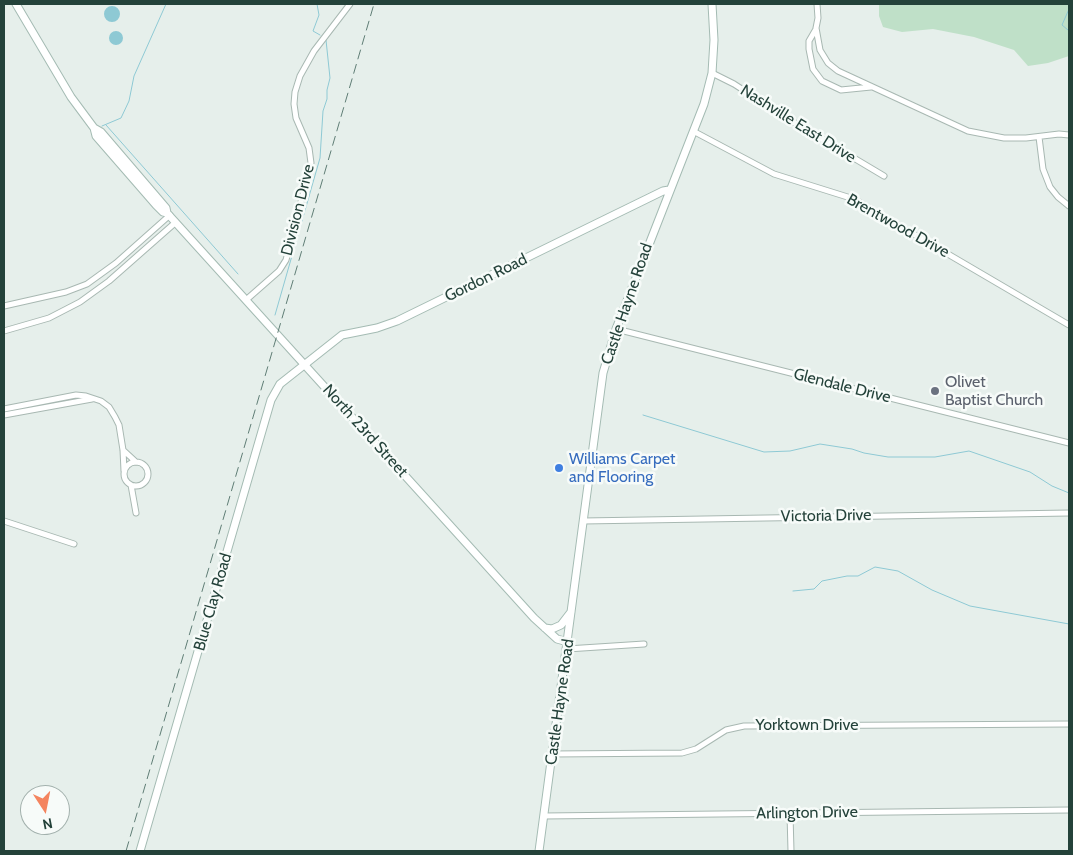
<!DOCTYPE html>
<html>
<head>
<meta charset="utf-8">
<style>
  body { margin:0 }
  #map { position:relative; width:1073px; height:855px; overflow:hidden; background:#e6efeb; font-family:Cabin,sans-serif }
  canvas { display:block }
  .frame { position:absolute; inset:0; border:5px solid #24423a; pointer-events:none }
  .north { position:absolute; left:20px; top:785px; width:50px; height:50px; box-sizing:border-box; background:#f7fbf9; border:1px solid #a3b1ad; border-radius:50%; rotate:169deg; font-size:14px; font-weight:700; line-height:20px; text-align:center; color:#24423a }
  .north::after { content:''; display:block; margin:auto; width:18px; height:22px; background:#f4845f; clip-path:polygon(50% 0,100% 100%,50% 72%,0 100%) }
</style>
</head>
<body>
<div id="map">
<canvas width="1073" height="855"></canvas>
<div class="frame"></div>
<div class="north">N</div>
</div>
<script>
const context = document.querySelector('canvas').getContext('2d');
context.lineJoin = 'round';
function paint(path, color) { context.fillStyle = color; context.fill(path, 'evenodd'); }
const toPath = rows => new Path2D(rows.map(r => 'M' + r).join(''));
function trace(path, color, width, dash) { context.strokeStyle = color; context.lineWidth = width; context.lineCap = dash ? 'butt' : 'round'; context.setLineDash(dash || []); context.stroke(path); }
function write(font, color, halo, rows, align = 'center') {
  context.font = font + ' Cabin,sans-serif'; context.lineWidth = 5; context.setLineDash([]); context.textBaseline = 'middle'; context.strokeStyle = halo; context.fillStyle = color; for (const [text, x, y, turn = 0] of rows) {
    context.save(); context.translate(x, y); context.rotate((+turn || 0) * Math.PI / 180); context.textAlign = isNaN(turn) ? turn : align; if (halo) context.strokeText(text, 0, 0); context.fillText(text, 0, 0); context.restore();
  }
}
paint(toPath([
  [879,4,1069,4,1069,56,1048,63,1028,66,1014,50,974,37,933,29,902,32,883,27,879,16]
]), '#bfe0c8');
paint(toPath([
  '104 14a8 8 0 1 1 16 0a8 8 0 1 1-16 0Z',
  '109 38a7 7 0 1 1 14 0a7 7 0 1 1-14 0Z'
]), '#8ec9d4');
trace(toPath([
  [317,4,319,15,313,31,320,35],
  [1069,9,1062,25,1068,30,1069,30],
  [106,125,238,274],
  [102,126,121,118,129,101,134,76,166,4],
  [275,315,320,158,323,111,327,99,327,90,330,78,326,40],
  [643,415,764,452,790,451,820,444,852,449,864,453,888,457,935,457,969,451,1030,472,1052,486,1069,493],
  [793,591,814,589,822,581,847,576,858,576,875,567,898,571,932,590,970,606,1069,624]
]), '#8ec9d4', 1);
const street = toPath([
  [817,4,818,18,816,28,820,50,828,63,838,71,968,131,1004,138,1026,138,1059,134,1069,135],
  [816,29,809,41,809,49,813,69,822,81,841,90,871,87],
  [712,73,734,84,785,117,884,176],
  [693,131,774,174,854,199,1069,325],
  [1039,137,1043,169,1050,187,1058,197,1069,206],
  [246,300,279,271,286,260,311,163,309,148,296,118,294,104,295,92,300,76,314,51,350,4],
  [4,306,66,292,87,284,116,263,170,215],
  [616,329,1069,443],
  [4,331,49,318,80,302,109,281,176,222],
  [4,409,76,395,86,396,101,401,109,407,115,417,119,425,123,450,124,471],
  [4,415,92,399],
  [123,450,136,462],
  '124 474a12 12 0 1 1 24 0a12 12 0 1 1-24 0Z',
  [131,485,136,513],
  [4,521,74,544],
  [583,521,1069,513],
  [567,649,644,644],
  [552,754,682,753,696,749,726,730,744,726,1069,724],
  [790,814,791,851],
  [544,816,1069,810]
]);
const secondary = toPath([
  [16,4,71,97,94,128,96,136,156,205,163,212,167,213],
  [94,128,101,132,166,208,167,213,534,618,557,639,568,642],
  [545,628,552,629,561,625,571,612],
  [140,851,271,400,280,384,342,335,377,328,397,321,663,191,669,190],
  [539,851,603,373,616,329,704,104,712,73,714,40,712,4]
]);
trace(street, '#a8b8b2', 7);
trace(secondary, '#a4bbb3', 9);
trace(street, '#fff', 5);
trace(secondary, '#fff', 7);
trace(toPath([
  [126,851,374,4]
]), '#5f7d75', 1, [10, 5]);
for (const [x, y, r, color] of [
  [935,391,5,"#6b7280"],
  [559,468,5,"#3f7fe0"]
]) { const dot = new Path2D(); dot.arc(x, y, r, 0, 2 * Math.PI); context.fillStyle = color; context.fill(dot); trace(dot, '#f7fbf9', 2); }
write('16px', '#24423a', '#f7fbf9', [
  ["Nashville East Drive",798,124,32],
  ["Division Drive",298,210,-76],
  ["Brentwood Drive",898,226,29],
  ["Gordon Road",486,278,-26],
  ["Castle Hayne Road",627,304,-71],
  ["Glendale Drive",842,386,14],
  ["North 23rd Street",365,431,48],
  ["Victoria Drive",826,516,-1],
  ["Blue Clay Road",213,602,-74],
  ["Castle Hayne Road",560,702,-82],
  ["Yorktown Drive",807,725],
  ["Arlington Drive",807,813,-1]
]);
write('16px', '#5b616d', '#f7fbf9', [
  ["Olivet",945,382],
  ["Baptist Church",945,400]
], 'left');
write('16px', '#366cbe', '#f7fbf9', [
  ["Williams Carpet",569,459],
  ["and Flooring",569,477]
], 'left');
</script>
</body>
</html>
